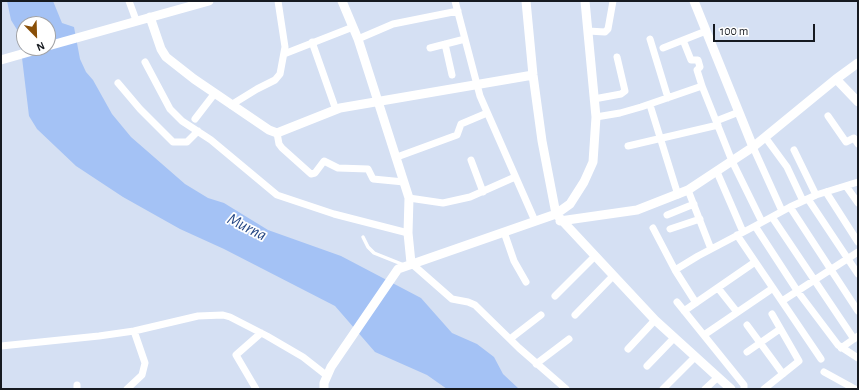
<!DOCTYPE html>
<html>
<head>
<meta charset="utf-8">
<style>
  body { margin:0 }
  #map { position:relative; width:859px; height:390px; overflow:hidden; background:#d5e0f3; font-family:"Alegreya Sans",sans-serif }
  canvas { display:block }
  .frame { position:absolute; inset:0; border:2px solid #161a20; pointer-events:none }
  .north { position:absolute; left:16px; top:16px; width:40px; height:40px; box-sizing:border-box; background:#fff; border:1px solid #a2a3a6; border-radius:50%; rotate:157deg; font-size:11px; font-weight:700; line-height:16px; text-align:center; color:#161a20 }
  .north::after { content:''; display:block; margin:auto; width:14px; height:18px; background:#894f08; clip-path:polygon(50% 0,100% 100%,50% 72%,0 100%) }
  .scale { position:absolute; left:713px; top:24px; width:102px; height:18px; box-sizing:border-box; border:2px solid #161a20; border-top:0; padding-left:5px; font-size:12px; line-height:14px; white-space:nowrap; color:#161a20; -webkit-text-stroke:3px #fff; paint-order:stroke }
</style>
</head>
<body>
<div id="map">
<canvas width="859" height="390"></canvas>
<div class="frame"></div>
<div class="north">N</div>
<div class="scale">100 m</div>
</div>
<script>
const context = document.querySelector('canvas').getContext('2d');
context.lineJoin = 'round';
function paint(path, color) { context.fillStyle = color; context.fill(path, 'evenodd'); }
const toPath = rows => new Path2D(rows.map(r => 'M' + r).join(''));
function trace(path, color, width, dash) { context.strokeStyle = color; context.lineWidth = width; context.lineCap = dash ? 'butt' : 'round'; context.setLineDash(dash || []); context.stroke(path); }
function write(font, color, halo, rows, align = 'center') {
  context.font = font + ' "Alegreya Sans",sans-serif'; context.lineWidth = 3.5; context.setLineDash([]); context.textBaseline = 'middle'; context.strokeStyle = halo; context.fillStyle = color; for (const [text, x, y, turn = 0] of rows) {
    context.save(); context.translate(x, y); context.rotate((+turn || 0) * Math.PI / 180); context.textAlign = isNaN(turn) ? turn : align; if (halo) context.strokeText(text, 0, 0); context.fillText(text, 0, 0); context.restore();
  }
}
paint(toPath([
  [7,1,53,1,62,23,74,27,80,59,86,72,93,80,112,114,131,137,185,184,208,198,224,203,268,230,341,256,421,298,452,333,477,344,494,357,503,374,519,389,447,389,427,375,375,352,335,306,224,249,180,229,123,197,76,166,37,129,29,116,19,33,11,20],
  [24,24,48,24,48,48,24,48]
]), '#a4c2f5');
trace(toPath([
  [363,237,368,247,374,253,404,265]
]), '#fff', 3.5);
trace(toPath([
  [129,1,136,20],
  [455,1,480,96,535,221],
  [588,31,605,32,608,29,613,1],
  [358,39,393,24,458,11],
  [650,39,668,98],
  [683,40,691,60,698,60,700,67,697,70,702,86,732,161,762,222],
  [312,42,336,110],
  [445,44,452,75],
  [430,48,465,39],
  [663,48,706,31],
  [284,54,353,27],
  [145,62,170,109,182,121,211,140,277,195,334,214,408,233],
  [118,83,140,109,173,142,187,142,198,131],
  [594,99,621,94,625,91,617,57],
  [231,105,257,89,275,80,280,74,285,47,278,1],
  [650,105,678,195],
  [828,116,846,142,854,138,858,144],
  [596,117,620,113,641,107,702,86],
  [195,119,215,93],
  [716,121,739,112],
  [277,133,279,144,282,148,311,174,315,173,324,161,338,168,368,169,373,179,404,182],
  [765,137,787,167,803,201],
  [628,146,718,125],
  [753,147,782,211],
  [794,150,816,195],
  [397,157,457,135,461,124,487,113],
  [471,160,483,192],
  [717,172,743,232],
  [858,182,816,195,790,207,755,226,798,292,838,345,858,358],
  [846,186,858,203],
  [688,190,711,249],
  [826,192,858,242],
  [409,198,443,203,470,197,515,177],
  [808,199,858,274],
  [790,207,858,311],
  [667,215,694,204],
  [772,217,854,339],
  [653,228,675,270,696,303],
  [670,229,700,219],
  [504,232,514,261,526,282],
  [737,235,821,359],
  [411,263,452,299,468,302,475,305,519,348,566,389],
  [675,270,698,256,755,226],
  [718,288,737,312],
  [555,296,594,257],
  [782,301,858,252],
  [677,302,744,385,744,389],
  [684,311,755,262],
  [575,315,613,276],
  [747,325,783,374],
  [704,335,773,288],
  [510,339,541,315],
  [1,346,99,336,134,331,198,316,223,315,230,317,267,336,303,357,326,375],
  [841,348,858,336],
  [628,349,655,320],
  [747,352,780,329],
  [536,364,569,339],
  [647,366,674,338],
  [824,372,855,389],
  [77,385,77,389],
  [127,389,142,375,145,363,134,331],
  [256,389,236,355,261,333],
  [663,389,695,357],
  [705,389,718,377],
  [764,389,799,361,772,314]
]), '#fff', 7);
trace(toPath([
  [342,1,358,39,409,198,408,233,411,263],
  [526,1,533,75,542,141,556,214,655,320,731,389],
  [694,1,753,147],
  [150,17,161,49,166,57,194,79,269,130,277,133,340,108,533,75],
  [48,46,209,1],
  [1,60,43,48],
  [836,79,858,63],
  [560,221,637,210,688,190,753,147,836,79,858,102],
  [324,389,324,383,331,367,398,269,556,214,570,204,584,182,593,162,596,117,585,1]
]), '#fff', 9);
write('italic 17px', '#244683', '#fff', [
  ["Murna",247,227,27]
]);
</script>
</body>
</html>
